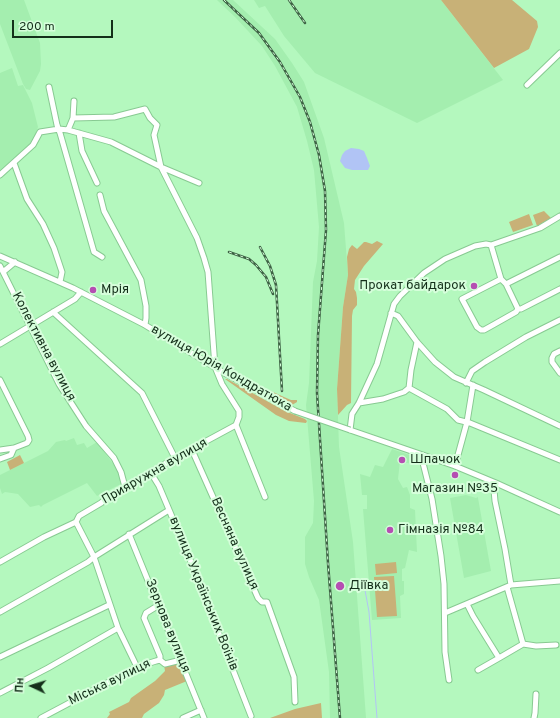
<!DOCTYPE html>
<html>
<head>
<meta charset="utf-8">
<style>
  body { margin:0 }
  #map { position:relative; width:560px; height:718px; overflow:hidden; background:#b4f8be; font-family:Overpass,sans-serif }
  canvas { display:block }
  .north { position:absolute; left:12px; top:666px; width:40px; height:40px; -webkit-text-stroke:3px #d6fedb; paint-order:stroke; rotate:274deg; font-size:11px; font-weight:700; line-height:16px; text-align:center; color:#142f1a }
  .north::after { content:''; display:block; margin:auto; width:14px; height:18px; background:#142f1a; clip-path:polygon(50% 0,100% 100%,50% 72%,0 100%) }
  .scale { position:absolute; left:12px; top:20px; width:101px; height:18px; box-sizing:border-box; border:2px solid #142f1a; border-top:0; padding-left:5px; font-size:12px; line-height:14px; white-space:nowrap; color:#142f1a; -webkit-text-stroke:3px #d6fedb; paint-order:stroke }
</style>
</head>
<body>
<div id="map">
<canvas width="560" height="718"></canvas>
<div class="north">Пн</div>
<div class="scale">200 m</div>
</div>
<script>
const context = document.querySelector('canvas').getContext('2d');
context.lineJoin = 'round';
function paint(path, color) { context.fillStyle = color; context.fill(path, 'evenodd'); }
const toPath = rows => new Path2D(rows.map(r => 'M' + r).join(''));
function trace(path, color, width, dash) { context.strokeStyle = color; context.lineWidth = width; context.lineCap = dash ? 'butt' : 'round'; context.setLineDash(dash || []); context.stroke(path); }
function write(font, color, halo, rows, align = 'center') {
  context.font = font + ' Overpass,sans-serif'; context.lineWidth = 4; context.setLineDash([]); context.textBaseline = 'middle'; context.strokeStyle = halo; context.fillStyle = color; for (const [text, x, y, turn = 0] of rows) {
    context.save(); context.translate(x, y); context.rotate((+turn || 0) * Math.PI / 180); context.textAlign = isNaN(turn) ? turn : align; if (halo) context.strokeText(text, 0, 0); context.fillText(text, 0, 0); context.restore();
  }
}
paint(toPath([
  [0,0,24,0,40,43,41,64,40,71,30,90,26,89,23,84,0,24],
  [217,0,233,0,275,39,292,63,304,82,324,138,344,223,348,275,343,307,337,389,339,447,353,542,366,718,330,718,329,672,319,600,309,577,305,564,305,537,313,523,314,501,306,405,309,383,313,282,317,261,319,227,314,170,307,141,297,107,275,66,262,46,235,17],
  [254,0,441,0,503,80,417,123,315,73,284,36,265,6,259,8],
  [12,68,18,86,23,85,32,103,38,127,32,144,0,173,0,73],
  [74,438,77,445,84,443,87,448,97,442,116,468,123,483,97,496,87,483,43,505,41,507,39,505,30,507,18,494,5,492,2,494,0,488,0,475,48,451,56,442,65,440,66,441],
  [392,449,418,458,415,465,400,461,398,479,403,488,407,487,410,495,410,508,415,510,417,552,409,550,405,568,402,569,402,581,404,581,404,594,400,596,401,618,372,620,363,509,367,509,367,495,362,495,360,474,370,477,375,465,383,467],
  [466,495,476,498,478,497,478,498,491,571,464,578,450,498]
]), '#a4eeaf');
paint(toPath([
  [441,0,512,0,537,21,538,27,529,49,494,68],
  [544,211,551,218,537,226,533,215],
  [529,214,533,225,513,232,509,222],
  [377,241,383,244,364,266,355,280,354,289,356,292,357,298,357,305,353,310,352,316,351,403,347,405,338,415,337,389,343,307,348,275,347,257,349,249,352,245,357,249,364,242,366,242,372,244],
  [228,371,284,397,291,400,297,400,297,402,292,405,283,402],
  [225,379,227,379,285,411,305,419,307,421,306,423,289,421,276,415],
  [20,455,24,463,10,470,7,462],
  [396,562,397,573,376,575,375,564],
  [394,576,397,616,377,617,374,577],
  [180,662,187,681,165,690,164,695,159,703,144,714,142,718,107,718,110,714,109,712,129,702,131,698,155,681,165,671,164,665],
  [321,703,322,718,270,718,295,709]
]), '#c8b177');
paint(toPath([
  [351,148,359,149,364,151,367,158,370,166,368,170,352,170,345,168,340,161,342,155,345,151]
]), '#b1c4f5');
trace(toPath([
  [365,590,369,612,377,718]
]), '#b1c4f5', 1);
const minor = toPath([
  [527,85,560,53],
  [49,87,57,125,60,133,94,252,102,257],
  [73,118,114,117,145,109,150,118,157,125,154,135,161,167,197,238,204,258,208,272,215,367,222,384,239,411,239,417,236,425,265,497],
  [68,130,73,118,74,101],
  [79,133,82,151,97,183],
  [14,163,27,199,43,224,54,248,62,272,60,282],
  [0,175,33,145,40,132,59,129,68,130,111,142,161,167,199,183],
  [100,195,104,211,141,280,146,306,146,318,145,325],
  [560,216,540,228,491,245,486,244,475,246,445,259,424,273,400,296,394,304,377,364,359,403,352,414,350,430,455,466,496,483,560,512],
  [491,245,501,279,506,284,518,309],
  [0,256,73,288,145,325,226,374,295,411],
  [0,266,59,384,86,426,114,458,121,472,125,487],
  [3,272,15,262],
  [501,279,462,299,477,327,481,330,484,330,493,325,516,312,518,309,521,309,560,289],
  [506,284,560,257],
  [53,312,142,393,175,458],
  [391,313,398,316,417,342,435,362,454,377,484,390,560,426],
  [0,344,75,299,81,292],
  [560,351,554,354,552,358,552,362,560,373],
  [0,380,28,436,29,440,27,443,14,448,11,455,0,459],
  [466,383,472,371,485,362,526,337,560,320],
  [409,388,411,370,417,342],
  [359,403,383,399,404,392,409,388,447,409,458,420,470,423,560,460],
  [0,450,14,448],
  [192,450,258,598,262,602,267,602,294,677,295,702],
  [421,455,432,499,441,556,444,584,445,652,449,680],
  [455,466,467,422,473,385],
  [151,473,159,486,189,557,251,716],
  [496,483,494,490,495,501,505,549,511,585],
  [76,522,79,516,101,503,108,497,151,473,154,470,175,458,236,425],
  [76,522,94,557,118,628,137,667],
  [129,534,204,718],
  [0,562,44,537,76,522],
  [507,587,523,644,536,646,556,645],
  [467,604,473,616,499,658,523,644],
  [159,605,146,613,144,618,160,656,160,660],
  [0,612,88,562,94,557,169,510],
  [445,613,511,585,560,581],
  [0,657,109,605],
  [478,670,499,658],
  [0,693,48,668,118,628],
  [41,718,137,667,156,661,160,660,165,664,181,660],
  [183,718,201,710],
  [534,718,535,713,536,694]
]);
trace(minor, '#88ca92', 7);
trace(minor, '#fff', 5);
const rail = toPath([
  [224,0,259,33,280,62,300,97,310,122,319,155,325,191,326,230,318,335,317,393,328,563,340,718],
  [289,0,305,23],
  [260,247,270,266,276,285,282,391],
  [229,252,249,259,256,265,266,277,273,294]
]);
trace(rail, '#3d6244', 2.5);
trace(rail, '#d6fedb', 1, [3]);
const minorBridge = toPath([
  [295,411,350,430]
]);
trace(minorBridge, '#88ca92', 7, []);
trace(minorBridge, '#fff', 5);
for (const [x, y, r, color] of [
  [474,286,4,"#b54eb2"],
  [93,290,4,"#b54eb2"],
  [402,460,4,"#b54eb2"],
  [455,475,4,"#b54eb2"],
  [390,530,4,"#b54eb2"],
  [340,586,5,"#b54eb2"]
]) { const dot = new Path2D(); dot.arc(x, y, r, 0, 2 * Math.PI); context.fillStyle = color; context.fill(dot); trace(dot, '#d6fedb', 1.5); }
write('13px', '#142f1a', '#d6fedb', [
  ["Прокат байдарок",466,286,"right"],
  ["Мрія",101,290],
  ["Шпачок",410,460],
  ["Магазин №35",455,489,"center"],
  ["Гімназія №84",398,530],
  ["Діївка",349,586]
], 'left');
write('13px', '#142f1a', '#d6fedb', [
  ["Колективна вулиця",43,347,62],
  ["вулиця Юрія Кондратюка",221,369,30],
  ["Прияружна вулиця",155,472,-30],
  ["Весняна вулиця",234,544,66],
  ["вулиця Українських Воїнів",203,594,68],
  ["Зернова вулиця",167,626,68],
  ["Міська вулиця",110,683,-26]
]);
</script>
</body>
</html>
